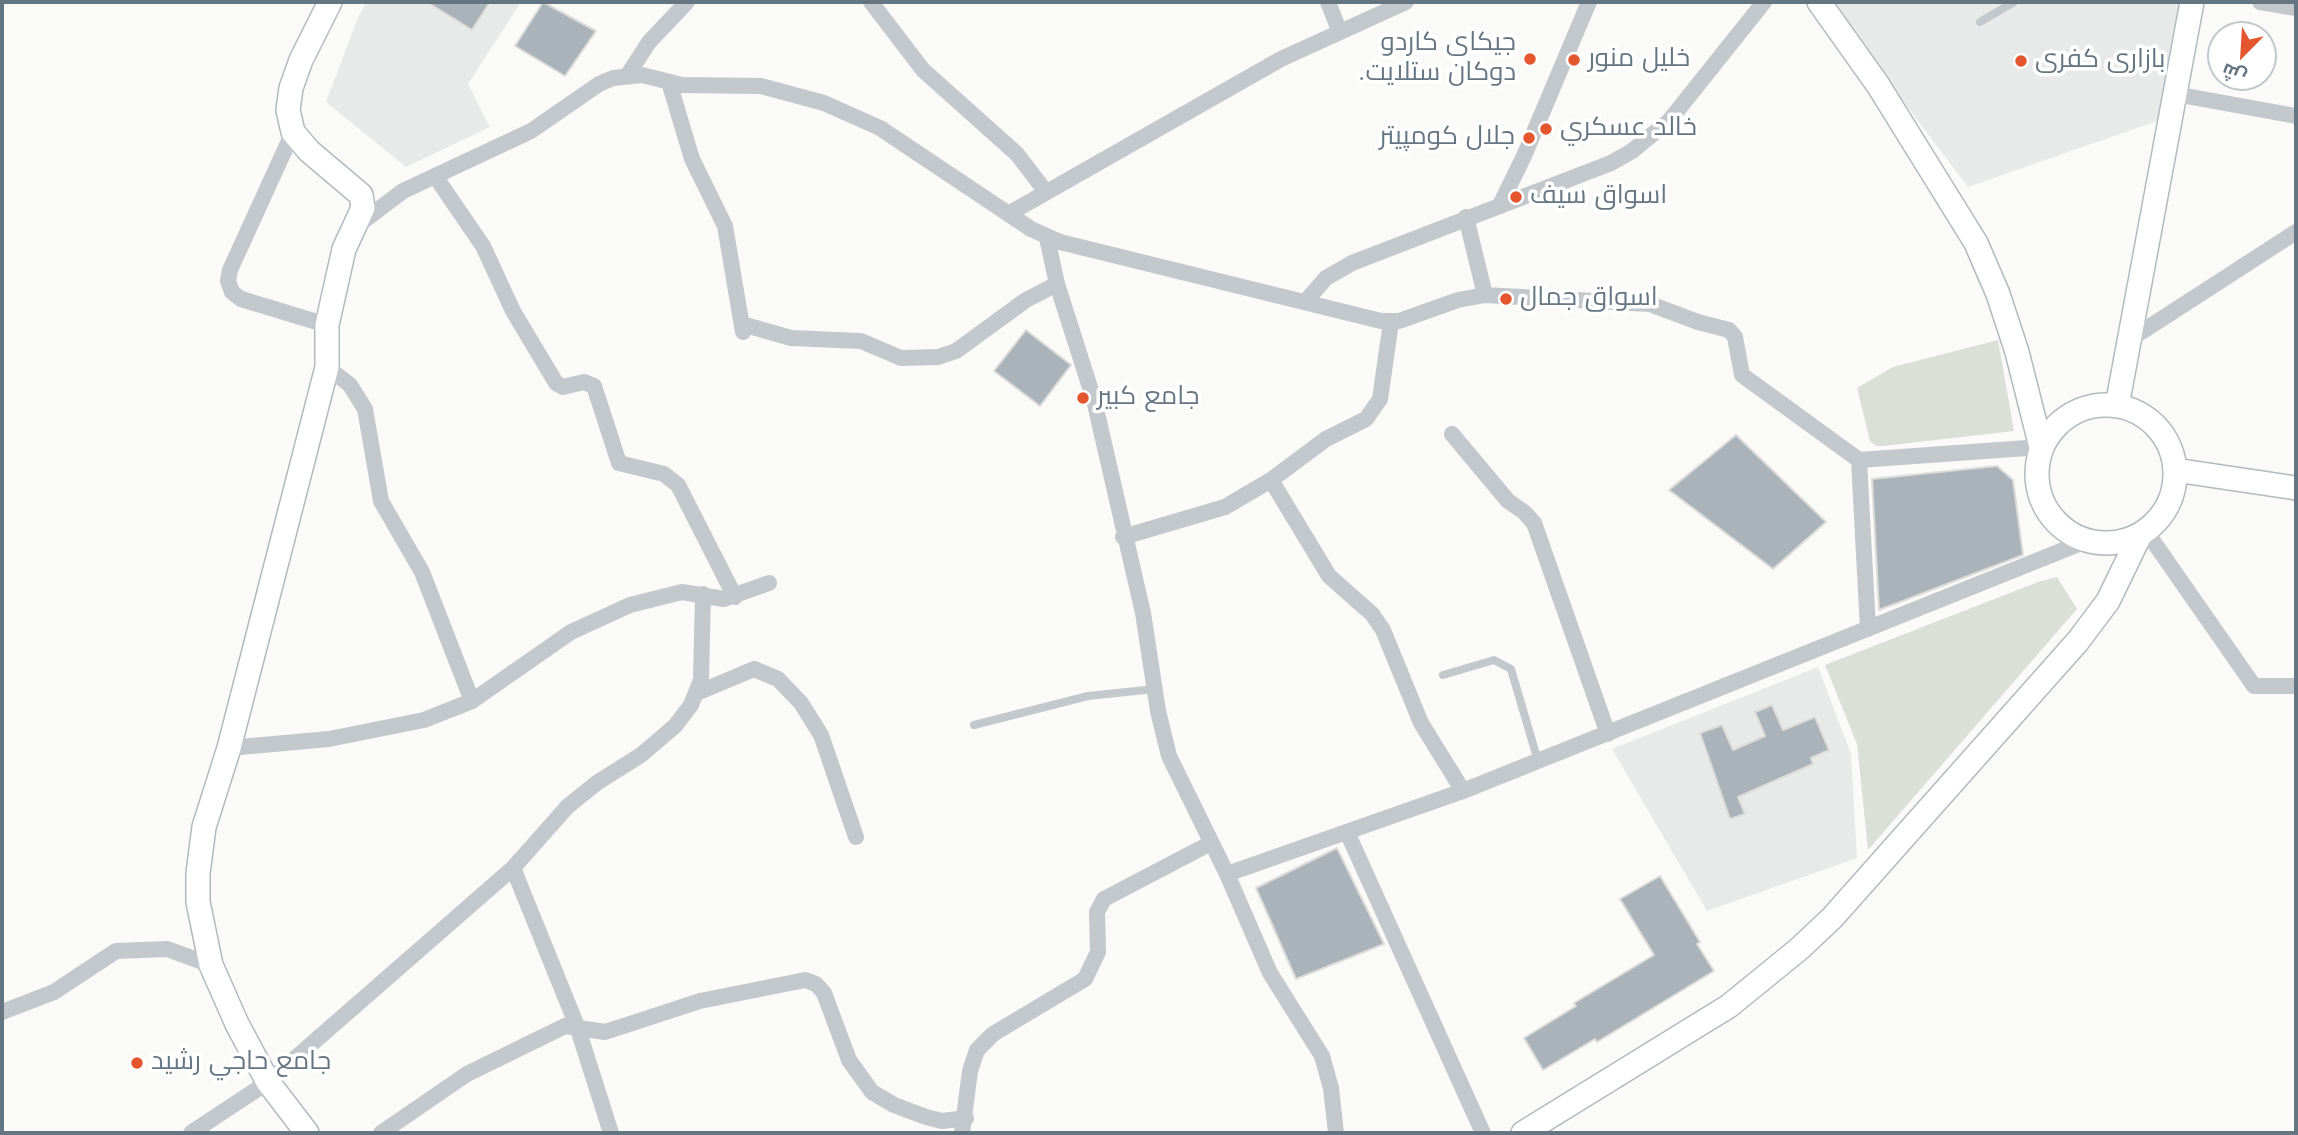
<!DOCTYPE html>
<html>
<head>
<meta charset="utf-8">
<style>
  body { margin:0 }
  #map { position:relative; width:2298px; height:1135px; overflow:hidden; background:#fafaf8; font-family:Jost,Cairo,sans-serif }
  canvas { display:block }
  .frame { position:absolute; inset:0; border:4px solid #657683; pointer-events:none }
  .north { position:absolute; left:2207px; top:21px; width:70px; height:70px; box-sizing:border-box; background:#fff; border:2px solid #c1c8cd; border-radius:50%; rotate:204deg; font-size:19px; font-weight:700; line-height:28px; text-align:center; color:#657683 }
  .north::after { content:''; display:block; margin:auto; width:24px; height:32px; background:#e4572e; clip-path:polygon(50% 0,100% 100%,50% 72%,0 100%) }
</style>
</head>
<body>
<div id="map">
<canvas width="2298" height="1135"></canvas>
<div class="frame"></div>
<div class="north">ش</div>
</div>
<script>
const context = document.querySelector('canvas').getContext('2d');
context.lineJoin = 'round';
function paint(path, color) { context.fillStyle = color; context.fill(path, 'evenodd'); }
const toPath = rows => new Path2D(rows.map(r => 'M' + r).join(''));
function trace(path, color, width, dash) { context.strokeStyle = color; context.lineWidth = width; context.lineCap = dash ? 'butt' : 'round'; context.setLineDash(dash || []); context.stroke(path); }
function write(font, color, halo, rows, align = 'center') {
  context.font = font + ' Jost,Cairo,sans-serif'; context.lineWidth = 7; context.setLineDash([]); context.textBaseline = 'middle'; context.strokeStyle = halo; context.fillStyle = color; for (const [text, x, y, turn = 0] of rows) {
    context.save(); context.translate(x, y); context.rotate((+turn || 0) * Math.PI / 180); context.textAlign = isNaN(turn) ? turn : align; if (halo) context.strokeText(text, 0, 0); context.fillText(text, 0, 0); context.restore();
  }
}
paint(toPath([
  [367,2,521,2,468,84,490,127,406,167,326,102,359,15],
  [1828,2,2182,2,2157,121,1968,187],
  [1818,667,1851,754,1857,858,1707,911,1612,749]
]), '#e8e9e9');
paint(toPath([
  [1998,340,2014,431,1884,446,1876,446,1870,441,1857,388,1893,367],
  [2057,577,2077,609,1868,850,1857,744,1825,665,2038,582]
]), '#dadfd7');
const building = toPath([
  [427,2,490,2,472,30,427,2],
  [543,2,596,31,565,76,515,46,543,2],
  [1026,330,1071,365,1040,406,994,371,1026,330],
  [1736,435,1826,522,1773,569,1669,490,1736,435],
  [1997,466,2013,480,2023,555,1879,610,1872,479,1997,466],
  [1772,705,1783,730,1815,717,1829,750,1811,758,1813,764,1738,797,1745,814,1730,819,1700,733,1722,725,1733,750,1765,736,1755,712,1772,705],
  [1337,848,1384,944,1296,979,1256,888,1337,848],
  [1660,876,1700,942,1697,944,1714,971,1597,1042,1595,1039,1543,1070,1524,1038,1576,1006,1574,1003,1654,955,1620,899,1660,876]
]);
paint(building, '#aab3b9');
trace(building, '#dcdcda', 2);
const secondary = toPath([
  [1819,2,1878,85,1976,243,1998,294,2017,352,2041,447],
  '2037 474a69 69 0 1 1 138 0a69 69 0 1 1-138 0Z',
  [2117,406,2192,2],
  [2175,470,2296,488],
  [307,1133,268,1082,237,1024,211,965,198,902,198,873,204,827,229,748,327,367,327,325,344,249,363,208,361,195,309,151,293,132,288,110,291,88,301,60,330,2],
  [1523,1133,1729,1006,1799,949,1832,918,2078,641,2108,601,2140,535]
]);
trace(secondary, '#b3babf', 26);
trace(toPath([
  [1980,22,2014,2],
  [1443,675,1494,660,1511,669,1538,761],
  [974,725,1088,696,1155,689]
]), '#c3c8cc', 8);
trace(toPath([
  [871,2,923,70,1017,154,1046,192],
  [1328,2,1339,30],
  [2260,2,2296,8],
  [627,76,649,42,687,2],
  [669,82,692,159,725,226,743,332],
  [2175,94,2296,116],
  [293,132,230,270,228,281,232,292,241,299,327,325],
  [435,176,483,246,513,311,556,383,563,387,584,382,594,386,619,463,664,474,678,485,735,597],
  [1500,205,1524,156,1589,2],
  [1010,213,1281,59,1406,2],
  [1466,217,1485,295],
  [358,225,403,191,531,131,599,84,613,78,642,75,682,85,761,86,824,103,880,128,1031,229,1060,242,1381,321,1399,321,1458,300,1485,295,1650,304,1698,322,1729,330,1735,337,1742,375,1859,460,2041,447],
  [1047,238,1057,284,1094,400,1143,613,1158,711,1169,756,1227,874,1270,973,1322,1056,1331,1088,1336,1133],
  [1306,301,1326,278,1352,263,1611,163,1632,151,1669,121,1764,2],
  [742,324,791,338,861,341,901,358,938,357,956,351,1026,300,1057,284],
  [2129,340,2296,232],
  [327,367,350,385,365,409,381,501,422,572,472,701],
  [1452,434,1508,501,1524,512,1534,523,1608,734],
  [1859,460,1868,629],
  [1271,480,1329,576,1372,614,1383,630,1421,723,1463,791],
  [2146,531,2254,686,2296,686],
  [1123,537,1225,507,1271,480,1326,439,1366,419,1380,399,1391,322],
  [697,693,754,669,778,679,801,703,821,735,856,837],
  [229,748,329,739,424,720,472,701,571,632,630,605,682,592,724,599,769,583],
  [1347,832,1483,1133],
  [513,868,577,1026,611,1133],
  [1227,874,1463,791,2086,541],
  [2,1012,54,992,116,951,167,949,211,965],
  [191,1133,268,1082,513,868,568,806,598,782,641,755,675,726,691,705,701,680,703,594],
  [381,1133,467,1074,565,1026,605,1032,700,1001,805,980,816,984,824,993,849,1060,872,1092,894,1105,926,1117,942,1121,966,1118],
  [962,1133,970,1071,977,1050,993,1034,1085,979,1098,952,1097,912,1104,899,1211,843]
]), '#c3c8cc', 16);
trace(secondary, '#fff', 23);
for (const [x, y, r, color] of [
  [1530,59,7,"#e4572e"],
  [1574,60,7,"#e4572e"],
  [2021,61,7,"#e4572e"],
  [1546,129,7,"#e4572e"],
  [1529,138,7,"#e4572e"],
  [1516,197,7,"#e4572e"],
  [1506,299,7,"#e4572e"],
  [1083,398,7,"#e4572e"],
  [137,1063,7,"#e4572e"]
]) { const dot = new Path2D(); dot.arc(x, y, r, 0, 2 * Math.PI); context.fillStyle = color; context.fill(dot); trace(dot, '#fff', 2.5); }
write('26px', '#657683', '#fff', [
  ["جیکای کاردو",1516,44,"right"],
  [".دوکان ستلایت",1516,74,"right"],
  ["خلیل منور",1588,60],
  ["بازاری کفری",2035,61],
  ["خالد عسکري",1560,129],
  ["جلال کومپیتر",1515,138,"right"],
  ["اسواق سيف",1530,197],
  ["اسواق جمال",1520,299],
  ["جامع كبير",1097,398],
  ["جامع حاجي رشيد",151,1063]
], 'left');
</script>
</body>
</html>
